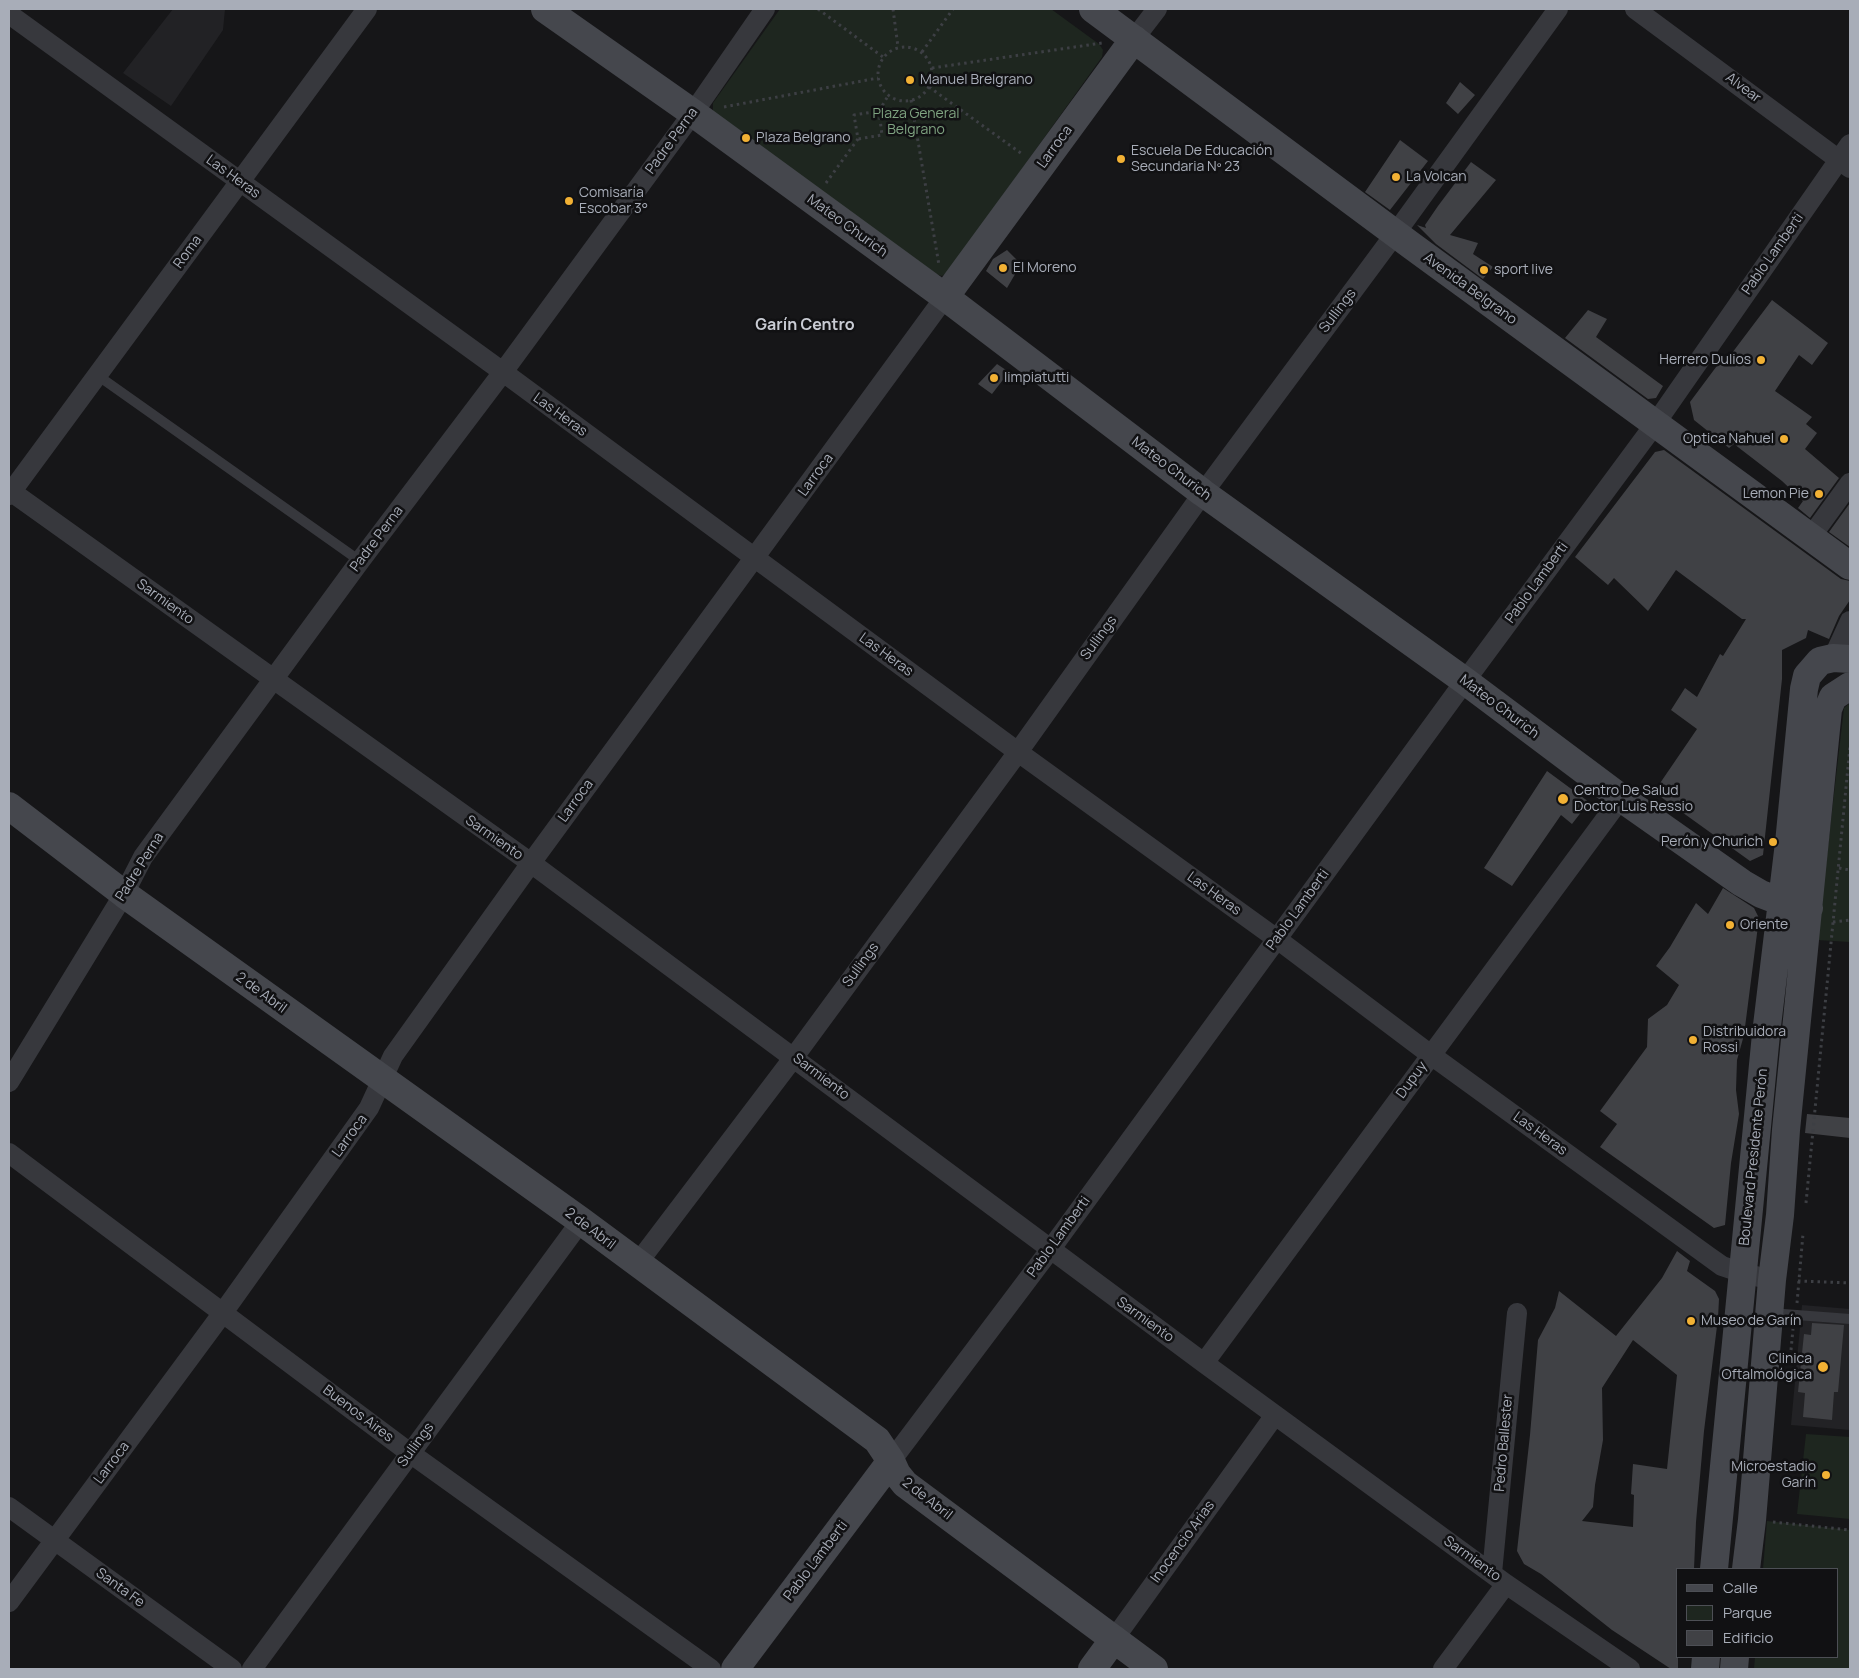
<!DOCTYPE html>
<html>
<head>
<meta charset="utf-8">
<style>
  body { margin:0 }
  #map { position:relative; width:1859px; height:1678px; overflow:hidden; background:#161618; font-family:Manrope,sans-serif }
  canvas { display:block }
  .frame { position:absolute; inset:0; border:10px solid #a8adb8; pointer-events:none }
  .legend { position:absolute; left:1676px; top:1568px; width:162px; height:90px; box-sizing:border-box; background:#111113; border:1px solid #4d4f55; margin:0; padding:6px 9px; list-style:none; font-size:15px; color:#a8adb8 }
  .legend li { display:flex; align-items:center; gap:10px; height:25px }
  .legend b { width:25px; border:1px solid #4d4f55 }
</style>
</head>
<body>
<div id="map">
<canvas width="1859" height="1678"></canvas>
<div class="frame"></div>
<ul class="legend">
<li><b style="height:6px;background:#45474d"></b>Calle</li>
<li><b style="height:14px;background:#1e261f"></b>Parque</li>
<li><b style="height:14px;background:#404145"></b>Edificio</li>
</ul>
</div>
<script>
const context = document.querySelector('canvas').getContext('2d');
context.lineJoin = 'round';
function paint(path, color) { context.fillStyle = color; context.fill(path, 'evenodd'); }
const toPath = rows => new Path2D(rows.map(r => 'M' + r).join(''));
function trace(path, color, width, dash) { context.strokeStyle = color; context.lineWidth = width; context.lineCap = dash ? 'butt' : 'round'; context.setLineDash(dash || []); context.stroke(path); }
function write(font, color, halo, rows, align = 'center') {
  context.font = font + ' Manrope,sans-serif'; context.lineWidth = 5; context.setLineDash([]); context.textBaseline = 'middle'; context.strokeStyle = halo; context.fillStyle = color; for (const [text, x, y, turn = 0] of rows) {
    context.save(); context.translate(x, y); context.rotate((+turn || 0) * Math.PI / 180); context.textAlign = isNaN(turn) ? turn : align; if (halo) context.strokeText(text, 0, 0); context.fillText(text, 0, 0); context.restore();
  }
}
paint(toPath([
  [173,9,225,9,223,30,171,106,123,73],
  [1802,1305,1850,1309,1850,1430,1791,1425]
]), '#222225');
paint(toPath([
  [780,9,1051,9,1099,44,1103,50,1102,57,948,272,942,276,936,274,713,112,713,103],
  [1850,703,1850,942,1817,940,1844,708],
  [1806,1434,1850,1437,1850,1519,1797,1514],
  [1767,1521,1850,1530,1850,1669,1754,1669,1755,1657,1838,1657,1838,1569,1763,1569]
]), '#1e261f');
paint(toPath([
  [1460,82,1475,95,1458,114,1446,103],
  [1400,140,1428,161,1390,210,1365,192],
  [1471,162,1496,180,1450,235,1478,243,1473,254,1493,267,1483,279,1436,244,1417,225,1426,228,1425,225,1438,206],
  [1007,250,1021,264,1007,288,986,271,993,259],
  [1772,300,1828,343,1812,365,1799,355,1775,391,1812,417,1806,424,1817,433,1805,449,1839,478,1810,518,1798,508,1803,501,1782,481,1734,444,1729,448,1694,420,1690,402,1725,355,1729,357],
  [1588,310,1607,319,1596,337,1663,386,1656,398,1648,399,1565,338],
  [997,364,1009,372,992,394,978,384],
  [1664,450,1841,579,1850,581,1850,600,1839,616,1829,639,1808,630,1806,638,1782,650,1782,679,1763,855,1750,861,1654,792,1697,729,1671,710,1685,688,1697,697,1720,654,1723,656,1746,619,1742,619,1676,570,1648,611,1614,578,1608,585,1575,557,1655,452],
  [1850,503,1850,547,1829,532],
  [1547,771,1589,802,1572,824,1561,815,1512,886,1484,868],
  [1723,888,1754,908,1759,918,1744,1035,1737,1060,1736,1090,1739,1114,1731,1163,1725,1225,1714,1228,1600,1147,1617,1124,1600,1111,1647,1047,1648,1019,1667,1005,1679,985,1656,966,1670,947,1696,903,1708,914],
  [1807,1114,1850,1118,1850,1138,1805,1133],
  [1677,1251,1690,1261,1687,1271,1715,1291,1719,1299,1718,1318,1704,1431,1696,1522,1694,1569,1678,1569,1678,1669,1671,1669,1612,1630,1541,1574,1524,1564,1517,1551,1530,1435,1538,1340,1555,1308,1559,1291,1616,1336,1662,1278],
  [1633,1340,1677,1375,1667,1469,1633,1464,1631,1494,1634,1495,1633,1527,1582,1521,1593,1507,1595,1485,1603,1440,1602,1388],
  [1812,1323,1844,1325,1838,1392,1834,1392,1832,1420,1803,1417,1805,1393,1798,1392,1804,1334,1811,1335]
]), '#404145');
trace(toPath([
  [818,9,883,57],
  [893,9,898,47],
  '878 74a27 27 0 1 1 54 0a27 27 0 1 1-54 0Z',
  [922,52,953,9],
  [932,68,1102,43],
  [929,87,1022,154],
  [911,100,939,265],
  [724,107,878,78],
  [879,111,888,96],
  [826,183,858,139,854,115,879,111,882,135,858,139],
  [1839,868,1850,870],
  [1833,922,1850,920],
  [1806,1203,1850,746],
  [1798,1281,1850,1283],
  [1797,1303,1803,1234],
  [1791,1350,1793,1329],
  [1773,1522,1850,1530]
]), '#3d3f44', 3, [2.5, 4]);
trace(toPath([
  [97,375,360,561],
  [1770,1313,1850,1319]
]), '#37383d', 10);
trace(toPath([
  [1635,9,1850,168],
  [9,14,503,372,1018,752,1277,939,1431,1055,1708,1256,1722,1266,1743,1273,1772,1280],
  [1134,39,1157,9],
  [9,490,531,863,1204,1363,1506,1584,1630,1669],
  [9,495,367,9],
  [1810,538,1850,483],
  [1833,658,1850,621],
  [9,1082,124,894,143,857,360,561,503,372,693,113,765,9],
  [9,1153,410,1453,711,1669],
  [637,1264,794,1057,1018,752,1203,493,1395,234,1558,9],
  [1204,1363,1621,798],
  [891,1461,1050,1250,1465,681,1655,424,1850,144],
  [9,1507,232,1669],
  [1492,1573,1517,1313],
  [9,1602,222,1314,369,1108,393,1056,531,863,945,297],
  [1114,1639,1275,1415],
  [252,1669,581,1221],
  [1443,1669,1506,1584]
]), '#37383d', 20);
trace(toPath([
  [545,9,693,113,945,297,1203,493,1465,681,1621,798,1742,883,1761,894,1782,902,1809,908],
  [1093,9,1412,246,1850,566],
  [945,297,1134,39],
  [9,806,124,894,581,1221,877,1440,891,1461,897,1474,905,1484,1154,1669],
  [1714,1569,1766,1034,1789,843,1804,689,1807,676,1820,661,1833,658,1850,659],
  [1746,1569,1752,1520,1772,1280,1780,1215,1786,1130,1828,709,1833,697,1850,686],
  [735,1669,891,1461],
  [1092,1669,1114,1639],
  [1705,1669,1706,1657],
  [1734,1669,1735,1657]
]), '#45474d', 28);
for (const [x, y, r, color] of [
  [910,80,5,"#f2b134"],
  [746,138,5,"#f2b134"],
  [1121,159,5,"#f2b134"],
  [1396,177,5,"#f2b134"],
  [569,201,5,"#f2b134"],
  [1003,268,5,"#f2b134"],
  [1484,270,5,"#f2b134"],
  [1761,360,5,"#f2b134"],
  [994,378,5,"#f2b134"],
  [1784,439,5,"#f2b134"],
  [1819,494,5,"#f2b134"],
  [1563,799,6,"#f2b134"],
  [1773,842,5,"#f2b134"],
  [1730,925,5,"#f2b134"],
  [1693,1040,5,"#f2b134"],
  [1691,1321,5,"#f2b134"],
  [1823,1367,6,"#f2b134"],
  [1826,1475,5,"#f2b134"]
]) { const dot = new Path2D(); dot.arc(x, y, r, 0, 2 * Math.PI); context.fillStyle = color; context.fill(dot); trace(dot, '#111113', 2); }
write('14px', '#a8adb8', '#111113', [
  ["Manuel Brelgrano",920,80],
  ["Plaza Belgrano",756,138],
  ["Escuela De Educación",1131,151],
  ["Secundaria Nº 23",1131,167],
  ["La Volcan",1406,177],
  ["Comisaría",579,193],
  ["Escobar 3°",579,209],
  ["El Moreno",1013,268],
  ["sport live",1494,270],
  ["Herrero Dulios",1751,360,"right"],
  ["limpiatutti",1004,378],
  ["Optica Nahuel",1774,439,"right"],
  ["Lemon Pie",1809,494,"right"],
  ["Centro De Salud",1574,791],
  ["Doctor Luis Ressio",1574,807],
  ["Perón y Churich",1763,842,"right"],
  ["Oriente",1740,925],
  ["Distribuidora",1703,1032],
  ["Rossi",1703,1048],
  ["Museo de Garín",1701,1321],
  ["Clinica",1812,1359,"right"],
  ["Oftalmológica",1812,1375,"right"],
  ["Microestadio",1816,1467,"right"],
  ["Garín",1816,1483,"right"]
], 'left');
write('14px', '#a8adb8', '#111113', [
  ["Alvear",1743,88,37],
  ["Padre Perna",672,141,-54],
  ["Larroca",1055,147,-54],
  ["Las Heras",233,177,36],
  ["Mateo Churich",847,226,36],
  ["Roma",188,252,-54],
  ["Pablo Lamberti",1773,254,-55],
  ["Avenida Belgrano",1470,289,36],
  ["Sullings",1338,311,-53],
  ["Las Heras",560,415,36],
  ["Mateo Churich",1171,469,37],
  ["Larroca",816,475,-54],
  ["Padre Perna",377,539,-53],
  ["Pablo Lamberti",1537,583,-54],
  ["Sarmiento",165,602,36],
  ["Sullings",1099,638,-54],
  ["Las Heras",886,655,36],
  ["Mateo Churich",1499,707,37],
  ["Larroca",576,801,-54],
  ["Sarmiento",494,838,35],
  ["Padre Perna",140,867,-58],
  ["Las Heras",1214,894,36],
  ["Pablo Lamberti",1298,910,-54],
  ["Sullings",861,965,-54],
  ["2 de Abril",261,993,36],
  ["Sarmiento",821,1077,37],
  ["Dupuy",1412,1080,-54],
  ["Las Heras",1540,1134,36],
  ["Larroca",350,1136,-54],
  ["Boulevard Presidente Perón",1754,1157,-84],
  ["2 de Abril",590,1229,37],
  ["Pablo Lamberti",1059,1237,-54],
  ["Sarmiento",1145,1320,36],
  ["Buenos Aires",358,1414,37],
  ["Pedro Ballester",1504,1443,-85],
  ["Sullings",416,1445,-54],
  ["Larroca",112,1463,-53],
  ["2 de Abril",927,1499,38],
  ["Inocencio Arias",1183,1542,-54],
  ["Sarmiento",1472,1559,36],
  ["Pablo Lamberti",816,1561,-53],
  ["Santa Fe",120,1588,36]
]);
write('14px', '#7fa381', '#111113', [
  ["Plaza General",916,114],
  ["Belgrano",916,130]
]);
write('bold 16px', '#c9ccd4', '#111113', [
  ["Garín Centro",805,326]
]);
</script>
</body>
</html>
